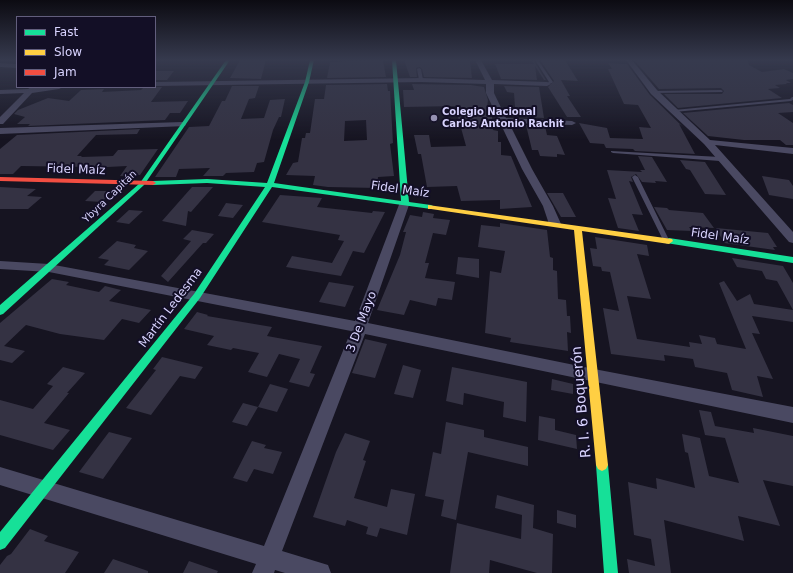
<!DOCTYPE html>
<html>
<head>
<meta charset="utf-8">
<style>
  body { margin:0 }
  #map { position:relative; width:793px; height:573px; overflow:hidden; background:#161421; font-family:"DejaVu Sans",sans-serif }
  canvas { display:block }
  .legend { position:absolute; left:16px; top:16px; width:140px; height:72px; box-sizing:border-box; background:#130f26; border:1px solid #625e7d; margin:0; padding:5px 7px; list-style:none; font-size:12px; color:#d9d4ff }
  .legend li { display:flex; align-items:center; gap:8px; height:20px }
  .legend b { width:20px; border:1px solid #625e7d }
</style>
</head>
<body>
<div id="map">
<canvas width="793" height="573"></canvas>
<ul class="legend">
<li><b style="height:5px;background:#16e098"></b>Fast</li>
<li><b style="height:5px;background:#ffcf43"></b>Slow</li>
<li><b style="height:5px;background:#f24e42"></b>Jam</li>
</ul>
</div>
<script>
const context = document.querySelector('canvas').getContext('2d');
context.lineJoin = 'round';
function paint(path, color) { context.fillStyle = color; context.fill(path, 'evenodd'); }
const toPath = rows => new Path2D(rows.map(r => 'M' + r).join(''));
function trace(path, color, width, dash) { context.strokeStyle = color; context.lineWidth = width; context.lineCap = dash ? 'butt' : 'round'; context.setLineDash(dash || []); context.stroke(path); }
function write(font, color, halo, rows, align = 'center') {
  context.font = font + ' "DejaVu Sans",sans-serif'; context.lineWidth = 4; context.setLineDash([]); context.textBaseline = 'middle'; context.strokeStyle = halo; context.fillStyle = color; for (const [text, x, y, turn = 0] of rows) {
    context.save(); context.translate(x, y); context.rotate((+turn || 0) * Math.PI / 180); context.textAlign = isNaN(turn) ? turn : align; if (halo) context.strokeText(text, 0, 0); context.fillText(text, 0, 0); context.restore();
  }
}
paint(toPath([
  [240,60,266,60,261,79,230,78],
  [370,60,383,60,386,77,327,78,330,62],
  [404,60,470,60,472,78,424,77,422,69,420,67,416,68,417,77,410,77],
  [540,60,565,60,578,81,561,80,570,96,567,96,581,117,567,117,548,87,554,81],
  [634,60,748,60,749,65,762,72,784,69,793,73,793,79,786,80,791,83,786,83,787,84,775,85,780,88,768,89,782,98,678,108,664,94,722,94,724,91,721,88,659,89],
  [532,61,534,61,546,80,544,80,535,66,537,80,501,79,495,64,534,64],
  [608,63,627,64,650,95,682,126,679,124,695,154,635,151,633,149,606,148,604,144,590,143,579,123,607,128,610,138,643,139,639,127,651,128,638,105,624,104,608,69,612,69],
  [155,71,174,71,167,80,155,80],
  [387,84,388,91,390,91,393,143,390,144,394,176,378,177,377,188,328,187,313,185,315,176,286,175,293,163,298,162,302,138,305,138,306,133,310,133,315,99,324,99,326,85],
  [366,120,367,140,344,141,345,121],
  [412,84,471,85,484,87,488,100,486,116,492,117,493,130,498,131,498,142,501,142,501,155,511,156,532,207,500,209,500,200,461,201,457,186,427,187,421,154,418,154,414,135,429,135,431,147,466,146,455,106,404,107,403,90,414,90],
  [232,86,259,86,255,98,249,99,241,119,264,118,270,100,285,99,281,117,279,117,273,130,264,162,257,163,254,172,226,173,223,176,203,176,210,168,179,169,176,177,155,177,189,127,209,126,222,101,225,101],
  [504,86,539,87,544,118,524,117,523,112,518,112,518,107,515,107,514,93,507,92],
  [144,87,162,87,151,102,188,101,180,113,170,113,165,120,28,126,30,124,17,124,25,117,14,114,18,110,48,98,69,101,81,90,104,89,102,92,141,90],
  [789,103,793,105,793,112,778,113,793,123,793,145,786,145,780,140,744,140,708,136,683,113],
  [526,125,545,126,547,135,557,136,565,155,557,154,557,157,540,156,538,150,532,150],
  [140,129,137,134,96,135,77,156,82,156,81,157,113,156,118,150,158,149,140,175,120,176,127,166,88,168,89,167,21,166,13,174,0,174,0,149,17,135],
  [638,156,652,157,667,182,655,181,656,183,642,182,636,174,631,177,633,182,629,181,643,215,632,214,639,231,618,228,608,198,616,199,607,170,642,172,640,170,645,170],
  [680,160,705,162,726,195,705,194,690,170,686,169],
  [762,176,789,180,793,186,793,199,769,195],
  [0,187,36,189,27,196,42,197,28,209,0,209],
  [192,187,213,187,191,212,188,211,186,226,162,221],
  [95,191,112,191,102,202,85,201],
  [547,193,563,193,576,217,561,217],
  [280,195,322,198,317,207,372,213,373,211,385,212,364,253,353,251,341,276,286,267,292,256,332,263,344,241,338,240,340,235,262,222],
  [226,203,243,205,233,218,218,216],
  [654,207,667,208,669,210,703,213,714,228,689,227,692,231,667,230],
  [129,210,143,211,129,224,116,222],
  [423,212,434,214,433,218,450,220,446,235,433,233,425,263,429,263,425,278,455,282,452,300,438,298,436,306,410,300,404,315,377,310,400,255,406,232,403,232,410,215,422,217],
  [500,223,547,230,550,257,553,258,553,270,557,271,558,299,566,300,567,316,570,316,571,333,567,332,568,351,510,342,511,338,485,333,490,271,501,273,505,251,478,247,481,225,500,227],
  [716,228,768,233,777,247,773,247,775,250,724,243],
  [192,230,214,234,206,243,203,243,168,282,161,276,191,241,183,239],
  [595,237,647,245,649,256,637,254,651,299,627,296,637,339,690,347,689,342,702,344,699,335,715,338,717,344,746,349,719,283,724,281,737,301,750,294,754,304,793,310,793,322,752,316,760,334,752,333,773,379,757,376,763,397,732,390,727,373,695,367,693,359,664,355,665,361,611,354,603,308,619,311,610,272,602,271,601,267,593,266,590,248,597,249],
  [117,241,136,245,134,248,148,251,129,270,104,265,109,260,98,258],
  [458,257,479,259,479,278,456,274],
  [732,258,783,266,793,283,793,310,777,281,766,279,762,271,737,267],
  [52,279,69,282,66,285,99,292,105,286,121,290,109,301,151,310,139,323,122,319,104,340,60,334,26,325,4,346,25,351,12,363,0,360,0,323],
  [329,282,354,286,345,307,319,302],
  [197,312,208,315,207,316,272,327,267,336,322,346,310,373,315,374,309,387,289,382,300,359,279,354,267,377,248,372,259,353,233,348,231,350,207,345,214,336,184,329],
  [365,339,387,344,375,378,352,373],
  [162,357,203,367,195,379,180,376,151,415,126,408,156,370,153,369],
  [403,365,421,370,413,398,394,394],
  [63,367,85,373,67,393,69,393,44,423,70,430,53,450,0,435,0,400,33,409,53,386,47,384],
  [452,367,527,382,526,422,503,417,504,402,464,393,463,405,446,401],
  [552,379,573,384,573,394,551,390],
  [270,384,288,389,277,412,258,407],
  [243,403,258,407,247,426,232,422],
  [699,410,711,412,715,426,754,433,753,428,793,436,793,486,763,480,780,526,738,516,744,541,664,520,671,573,629,573,627,559,655,566,651,539,634,535,628,482,657,489,656,478,695,488,688,453,685,452,682,434,700,438,709,476,739,483,725,438,705,435],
  [539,416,555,419,555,430,576,435,577,449,538,440],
  [446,422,484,430,484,437,528,447,528,466,468,452,456,520,441,516,444,500,425,496,433,452,441,454],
  [109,432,132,438,103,479,79,472],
  [345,433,370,441,363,460,366,461,354,498,387,507,391,489,415,494,407,535,380,528,377,537,366,534,368,527,347,520,345,526,313,517,336,452],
  [252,441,266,445,264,448,282,452,273,474,254,469,247,482,233,478],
  [497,495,534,505,533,528,553,534,552,573,537,573,490,560,489,573,450,573,457,523,521,539,522,515,495,508],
  [557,510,576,515,576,528,557,523],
  [30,529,48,536,44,541,79,552,65,573,0,573,0,565,7,556,11,554],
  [113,559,148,571,148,573,104,573],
  [189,561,218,571,217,573,183,573]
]), '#343243');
paint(toPath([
  [535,60,538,60,553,82,552,83,546,85,546,83,549,82,535,60],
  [419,68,421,69,423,80,421,81,419,80,417,69,419,68],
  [721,90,723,91,722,92,654,93,652,92,654,91,721,90],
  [792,97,793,97,793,100,791,101,674,112,672,111,674,110,790,99,792,97],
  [611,151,720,157,723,159,720,161,613,153,611,152,611,151],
  [635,175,638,177,670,242,669,243,667,244,664,242,632,177,635,175]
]), '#4a4962');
paint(toPath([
  [475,60,481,60,492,80,547,82,551,84,547,86,494,84,494,93,506,118,572,121,576,123,572,125,509,123,532,169,553,206,561,224,559,226,551,226,549,224,543,206,522,169,486,93,486,84,421,82,155,86,155,82,421,78,485,80,475,60],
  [626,60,632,60,657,90,710,140,793,148,793,154,715,145,793,232,793,243,789,242,704,144,651,94,626,60],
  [0,63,17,64,17,68,0,67,0,63],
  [31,87,63,87,59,89,32,93,3,124,0,124,0,117,24,93,0,94,0,90,28,89,31,87],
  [182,122,186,124,185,126,0,134,0,128,182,122],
  [405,199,410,202,368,323,594,369,793,407,793,423,365,334,282,551,328,565,331,573,285,573,275,570,274,573,252,573,256,564,0,485,0,467,264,546,351,331,49,272,0,269,0,261,49,264,355,321,400,202,405,199]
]), '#4a4962');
paint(toPath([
  [226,60,230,60,144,185,3,314,0,315,0,305,140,183,226,60],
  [310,60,314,60,309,82,274,183,401,201,392,60,396,60,409,202,431,205,435,207,431,209,272,187,200,298,5,548,0,550,0,532,194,294,265,187,207,183,153,185,150,183,153,181,207,179,267,183,305,82,310,60],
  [669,238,793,257,793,263,666,243,665,241,669,238],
  [602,459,606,461,608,465,618,573,604,573,596,465,598,461,602,459]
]), '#16e098');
paint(toPath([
  [428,205,672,239,673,241,669,244,582,231,608,465,606,469,602,471,598,469,596,465,574,230,431,209,428,209,428,205]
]), '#ffcf43');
paint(toPath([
  [0,177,153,181,156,183,153,185,0,181,0,177]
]), '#f24e42');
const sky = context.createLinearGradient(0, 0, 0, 140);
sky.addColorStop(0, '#0c0b12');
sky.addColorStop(0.43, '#363a4e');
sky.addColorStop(1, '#363a4e00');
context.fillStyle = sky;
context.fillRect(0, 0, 793, 140);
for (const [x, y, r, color] of [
  [434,118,4,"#9591b1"]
]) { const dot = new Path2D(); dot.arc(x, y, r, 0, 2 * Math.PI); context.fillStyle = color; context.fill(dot); trace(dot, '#130f26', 1.5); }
write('bold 10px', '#d9d4ff', '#130f26', [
  ["Colegio Nacional",442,112],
  ["Carlos Antonio Rachit",442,124]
], 'left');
write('10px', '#d9d4ff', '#130f26', [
  ["Ybyra Capitán",110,197,-44]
]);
write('12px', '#d9d4ff', '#130f26', [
  ["Fidel Maíz",76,170,2],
  ["Fidel Maíz",400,190,8],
  ["Fidel Maíz",720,237,8],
  ["Martín Ledesma",171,308,-53],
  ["3 De Mayo",362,322,-69]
]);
write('14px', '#d9d4ff', '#130f26', [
  ["R. I. 6 Boquerón",582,402,-95]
]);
</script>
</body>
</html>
